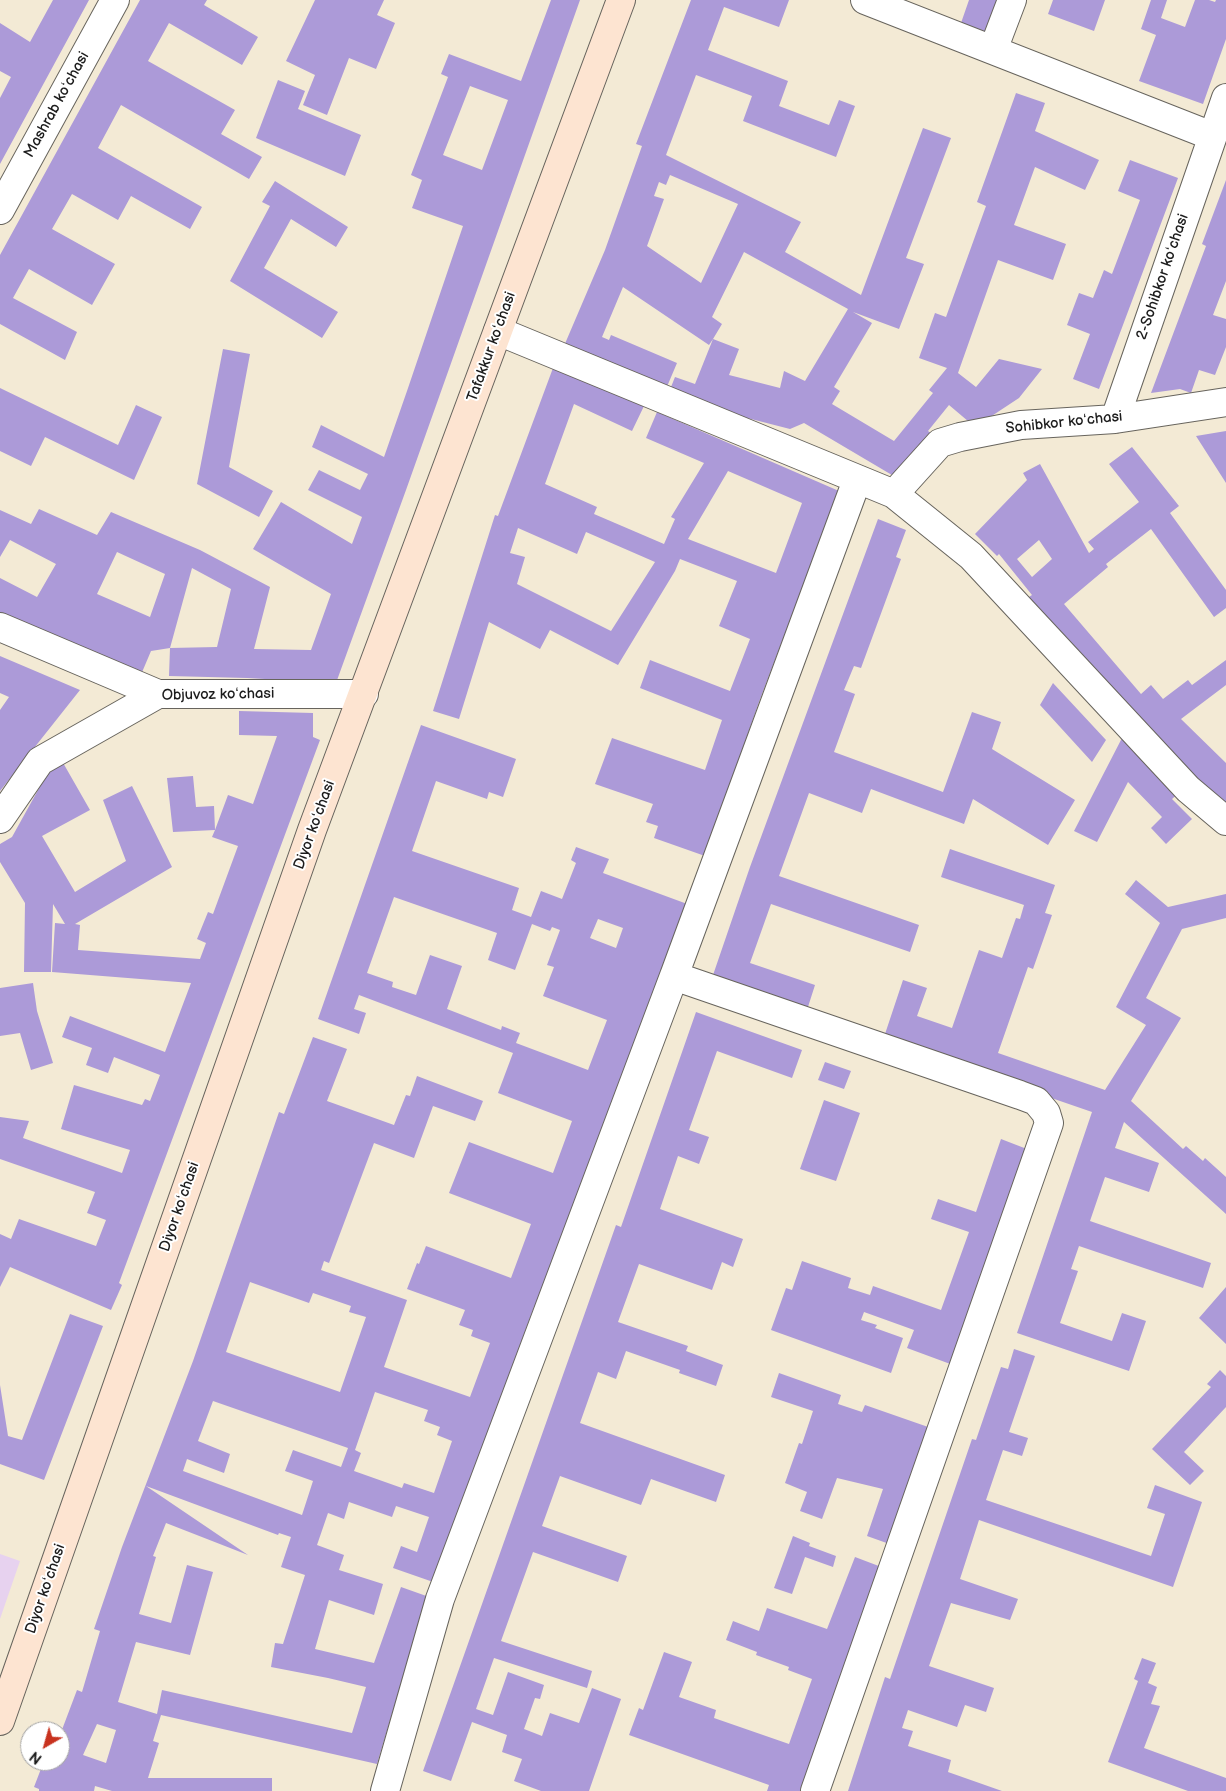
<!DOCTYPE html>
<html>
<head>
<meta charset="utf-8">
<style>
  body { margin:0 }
  #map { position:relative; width:1226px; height:1791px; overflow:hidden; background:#f3ead5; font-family:"Balsamiq Sans",sans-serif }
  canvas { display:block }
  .north { position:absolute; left:20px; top:1721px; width:50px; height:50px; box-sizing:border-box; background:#fff; border:1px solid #a4a4a4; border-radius:50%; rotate:218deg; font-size:14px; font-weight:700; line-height:20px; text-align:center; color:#1c1c1c }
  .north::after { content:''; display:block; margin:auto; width:18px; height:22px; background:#c8321e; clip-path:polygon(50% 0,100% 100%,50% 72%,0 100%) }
</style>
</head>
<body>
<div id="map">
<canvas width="1226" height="1791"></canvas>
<div class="north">N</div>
</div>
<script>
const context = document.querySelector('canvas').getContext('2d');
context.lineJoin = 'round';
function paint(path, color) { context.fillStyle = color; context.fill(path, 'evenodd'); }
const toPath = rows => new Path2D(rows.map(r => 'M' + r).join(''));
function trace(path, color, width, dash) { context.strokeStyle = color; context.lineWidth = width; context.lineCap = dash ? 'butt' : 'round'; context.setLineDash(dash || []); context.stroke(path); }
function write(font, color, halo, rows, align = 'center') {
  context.font = font + ' "Balsamiq Sans",sans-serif'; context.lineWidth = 4; context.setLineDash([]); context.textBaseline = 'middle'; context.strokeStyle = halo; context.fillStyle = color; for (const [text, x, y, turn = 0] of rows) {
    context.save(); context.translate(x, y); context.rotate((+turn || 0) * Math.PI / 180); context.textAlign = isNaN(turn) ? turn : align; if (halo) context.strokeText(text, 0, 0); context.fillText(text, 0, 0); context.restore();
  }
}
paint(toPath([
  [0,1554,20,1561,0,1619]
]), '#e7d2ef');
paint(toPath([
  [53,0,89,0,0,164,0,98,11,77,0,71,0,23,30,42],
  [140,0,207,0,204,5,258,37,242,65,169,23,148,61,235,110,221,134,262,157,249,179,121,105,98,148,202,207,190,229,131,196,118,220,72,194,52,229,115,264,92,305,29,269,13,298,77,332,65,360,0,324,0,255],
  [315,0,384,0,377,15,395,23,376,69,349,58,327,115,303,105,315,75,286,61],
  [551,0,580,0,406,490,336,683,247,678,169,676,170,648,217,647,231,589,192,568,170,648,151,651,140,677,0,614,0,578,37,597,56,564,10,540,0,557,0,510,31,524,39,509,97,535,111,512,200,550,270,587,254,649,311,650,331,594,253,549,281,502,352,544,362,517,308,490,319,470,360,490,368,474,312,447,321,425,384,457,407,391,463,226,412,208,422,180,411,175,448,77,441,74,449,54,521,81],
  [470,86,508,100,482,170,443,155],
  [117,552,165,574,150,617,97,594],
  [691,0,789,0,779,27,724,7,708,50,788,81,779,106,829,125,839,100,855,106,836,157,743,121,752,96,696,75,666,155,801,222,785,252,861,295,923,128,951,138,906,258,924,264,899,329,853,312,872,323,834,387,840,391,832,404,894,441,933,393,929,390,947,368,919,358,935,313,946,317,986,206,977,202,1016,93,1045,103,1035,131,1099,160,1085,190,1035,167,1014,225,1066,244,1053,280,998,260,958,373,976,387,999,359,1042,369,1019,398,975,427,949,405,928,431,932,434,897,478,804,423,790,429,716,410,669,392,675,377,695,384,713,339,709,345,623,287,602,337,609,340,611,335,677,363,666,389,564,346,605,250,642,146,636,144],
  [670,175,738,204,701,283,647,246,664,199,654,196,659,182,666,185],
  [744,252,848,309,805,381,784,371,780,388,729,375,739,349,713,339,722,324,712,317],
  [969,0,999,0,987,33,961,23],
  [1053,0,1105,0,1094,31,1048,14],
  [1151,0,1167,0,1161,18,1185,27,1195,0,1209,0,1215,2,1216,0,1226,0,1226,39,1203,104,1139,81,1156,35,1141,29],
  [278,80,305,91,298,109,361,135,345,176,256,138],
  [1130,160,1178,178,1099,389,1073,379,1090,334,1067,325,1079,293,1093,298,1104,270,1112,274,1140,200,1118,191],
  [1226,180,1226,281,1213,315,1226,319,1226,347,1215,375,1199,370,1191,393,1180,389,1151,393,1206,246,1202,244],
  [275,181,348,227,336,247,291,219,264,268,338,312,322,338,230,281,270,206,262,202],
  [223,349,250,354,229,467,273,491,259,517,197,484],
  [558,366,644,406,632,431,574,404,545,484,597,507,594,514,664,544,675,519,671,517,704,463,646,438,657,412,839,491,759,702,705,856,654,838,658,826,646,822,653,804,595,784,612,738,705,770,722,720,640,688,650,660,730,691,750,639,719,626,737,581,680,559,675,571,618,665,550,630,540,649,489,622,459,719,433,711,495,515,498,516,553,368],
  [728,471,802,503,776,573,688,539],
  [518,528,577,554,586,532,655,562,611,631,517,584,525,557,510,553],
  [0,388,118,445,136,405,162,417,134,480,45,437,31,466,0,451],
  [1226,431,1226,483,1196,436],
  [1132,447,1179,506,1170,513,1226,590,1226,608,1214,617,1151,529,1106,564,1108,567,1064,604,1141,694,1151,685,1163,699,1188,680,1192,685,1226,660,1226,685,1181,719,1226,763,1226,814,1093,674,1029,597,1032,595,999,554,997,556,975,534,1027,480,1023,473,1040,464,1089,553,1094,549,1088,542,1139,502,1109,464],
  [1039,540,1052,559,1032,577,1017,559],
  [878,519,906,530,896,557,901,559,861,668,854,666,844,690,855,694,834,752,943,792,972,712,1001,722,992,749,1075,800,1048,845,973,799,964,824,871,789,862,813,809,793,779,876,919,925,910,952,771,904,750,963,815,985,807,1010,712,978,750,867],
  [0,656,80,690,0,791,0,710,9,697,0,693],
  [1053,683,1106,740,1092,762,1040,705],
  [239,711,313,713,313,737,320,740,119,1283,122,1285,111,1310,10,1267,0,1287,0,1234,11,1239,19,1219,96,1246,106,1220,87,1213,95,1192,0,1159,0,1117,29,1121,23,1138,122,1173,130,1150,61,1129,74,1085,142,1105,145,1099,150,1101,160,1075,114,1057,108,1073,86,1065,92,1048,62,1037,70,1016,165,1052,191,983,52,972,55,923,65,924,53,904,51,972,24,972,25,903,0,862,0,844,12,837,58,754,90,810,42,836,75,892,126,861,103,800,132,786,172,867,75,924,80,925,78,950,200,959,206,943,197,939,208,912,213,914,238,846,212,837,215,830,228,795,253,804,277,736,239,735],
  [421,725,516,759,503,797,489,792,487,799,436,781,412,851,519,888,512,910,531,917,541,891,562,899,576,863,571,860,576,847,609,859,603,873,690,905,538,1309,534,1307,497,1407,436,1583,393,1568,401,1546,417,1552,429,1517,396,1506,392,1517,349,1502,344,1519,328,1513,317,1545,344,1555,339,1570,383,1584,374,1615,329,1600,315,1649,374,1663,401,1587,432,1598,397,1697,377,1764,161,1715,153,1741,159,1743,148,1778,272,1778,272,1791,112,1791,95,1786,94,1791,39,1791,39,1789,34,1787,44,1761,60,1761,60,1735,77,1690,82,1692,100,1631,94,1629,122,1547,193,1361,279,1112,284,1114,313,1037,347,1049,327,1101,394,1125,406,1095,410,1096,417,1076,483,1101,475,1121,433,1106,414,1158,374,1143,329,1263,324,1261,321,1270,407,1300,384,1367,470,1397,490,1343,471,1336,473,1330,459,1325,465,1310,407,1289,417,1263,419,1264,426,1246,511,1278,531,1224,449,1193,469,1142,553,1173,572,1121,498,1093,513,1053,359,995,354,1009,366,1013,359,1034,318,1019],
  [394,897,497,933,488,960,515,970,532,924,550,931,552,927,560,930,547,965,554,967,543,996,607,1020,588,1070,516,1043,520,1033,502,1026,501,1030,447,1009,462,966,430,955,416,995,392,987,393,982,367,973],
  [598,919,623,928,616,948,590,938],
  [250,1282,309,1303,313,1293,351,1306,349,1312,366,1317,340,1392,226,1352],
  [375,1392,428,1410,424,1421,440,1427,437,1435,452,1441,434,1493,404,1483,402,1488,354,1471,361,1453,355,1450],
  [213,1401,348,1448,341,1467,293,1450,285,1471,313,1481,302,1515,183,1471,187,1459,224,1473,230,1454,198,1441],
  [146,1486,278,1535,279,1533,291,1537,281,1567,305,1575,283,1644,275,1643,271,1667,328,1678,366,1687,352,1733,162,1690,157,1714,118,1702,136,1642,190,1655,213,1572,187,1565,171,1623,139,1614,156,1557,153,1556,166,1523,248,1555],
  [97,1724,116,1730,106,1763,83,1755],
  [1122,738,1180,792,1172,799,1192,819,1166,844,1151,828,1162,817,1128,782,1097,842,1074,831],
  [193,776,196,807,214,806,215,830,173,832,167,778],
  [950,849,1055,885,1045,913,1052,915,1033,969,1028,967,998,1053,1105,1090,1146,1025,1116,1007,1160,923,1125,894,1136,880,1168,907,1226,894,1226,918,1182,929,1146,998,1181,1018,1131,1101,1183,1149,1186,1146,1203,1161,1205,1158,1226,1177,1226,1214,1124,1122,1115,1148,1159,1163,1149,1192,1105,1177,1090,1221,1211,1263,1203,1288,1079,1246,1071,1269,1078,1271,1060,1323,1112,1341,1122,1313,1146,1321,1129,1371,1017,1333,1092,1112,883,1040,903,980,927,988,917,1016,952,1028,979,950,1002,958,1016,918,1020,919,1024,905,941,877],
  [33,983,37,1011,53,1063,31,1070,20,1033,0,1036,0,988],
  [696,1012,802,1050,792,1078,717,1051,689,1130,709,1137,699,1164,678,1156,660,1209,743,1239,733,1267,722,1262,712,1290,639,1264,618,1322,688,1346,686,1351,723,1365,716,1386,679,1373,680,1370,626,1351,616,1379,598,1372,580,1423,725,1475,716,1502,651,1479,641,1505,560,1476,542,1526,627,1556,618,1582,533,1552,501,1641,592,1671,587,1688,494,1658,476,1709,493,1715,508,1672,544,1685,540,1699,535,1698,524,1729,542,1736,550,1713,579,1723,592,1688,621,1699,589,1791,541,1791,514,1781,522,1759,502,1752,507,1735,472,1722,451,1781,423,1771,616,1225,621,1227],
  [825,1062,851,1071,844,1089,818,1080],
  [824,1100,860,1113,836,1181,800,1169],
  [1001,1139,1032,1151,953,1365,907,1348,914,1330,864,1312,861,1320,877,1325,875,1328,903,1338,891,1373,771,1330,786,1288,792,1290,802,1261,851,1278,848,1288,870,1295,873,1286,941,1310,969,1232,931,1219,938,1199,976,1212],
  [1226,1287,1226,1344,1199,1318],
  [70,1314,103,1326,44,1480,0,1464,0,1385,8,1436,22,1440],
  [1014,1349,1035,1356,1009,1432,1028,1438,1022,1456,1003,1450,986,1500,1151,1556,1165,1514,1147,1508,1155,1485,1202,1502,1173,1587,979,1520,960,1579,1018,1599,1010,1620,951,1603,929,1666,994,1688,986,1712,965,1705,957,1727,908,1710,902,1728,913,1731,908,1746,951,1760,948,1772,1002,1791,848,1791,885,1677,890,1679,972,1439,976,1440,1001,1367,1008,1369],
  [1220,1370,1226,1376,1226,1407,1184,1452,1204,1471,1190,1485,1152,1449,1211,1387,1207,1384],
  [779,1373,841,1395,838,1404,862,1412,865,1405,931,1428,895,1546,867,1536,883,1489,837,1478,822,1519,800,1511,807,1492,785,1483,799,1443,802,1444,813,1411,771,1397],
  [793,1536,810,1543,809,1546,836,1556,833,1567,805,1557,792,1594,774,1588],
  [855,1557,884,1568,847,1662,801,1791,767,1791,769,1785,629,1735,639,1708,643,1710,664,1652,692,1662,679,1697,716,1710,714,1718,789,1744,812,1679,788,1670,789,1667,756,1655,757,1652,726,1640,733,1621,759,1631,767,1608,827,1629],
  [1142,1658,1156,1663,1148,1683,1157,1687,1151,1704,1160,1706,1144,1748,1226,1778,1226,1791,1188,1791,1108,1762,1138,1681,1134,1679]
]), '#ac9ad8');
const minor = toPath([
  [865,0,1212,136],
  [993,50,1012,0],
  [0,210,115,0],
  [498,331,894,494,971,556,1188,789,1226,821],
  [1115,419,1226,98],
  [894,494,940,443,960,437,1021,425,1115,419,1226,402],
  [0,627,158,694],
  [0,819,40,761,158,694,364,694],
  [674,976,857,480],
  [385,1791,440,1599,674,976,1020,1095,1036,1101,1046,1113,1049,1123,815,1791]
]);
const secondary = toPath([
  [0,1721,312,830,621,0]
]);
trace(minor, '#67645d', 30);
trace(secondary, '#67645d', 30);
trace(minor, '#fff', 28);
trace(secondary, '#fde4d1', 28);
write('15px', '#1c1c1c', '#fff', [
  ["Mashrab koʻchasi",57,105,-61],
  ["2-Sohibkor koʻchasi",1163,277,-71],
  ["Tafakkur koʻchasi",492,347,-70],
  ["Sohibkor koʻchasi",1064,423,-6],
  ["Objuvoz koʻchasi",218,695,-1],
  ["Diyor koʻchasi",315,825,-70],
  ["Diyor koʻchasi",180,1207,-71],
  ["Diyor koʻchasi",46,1589,-71]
]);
</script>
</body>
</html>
